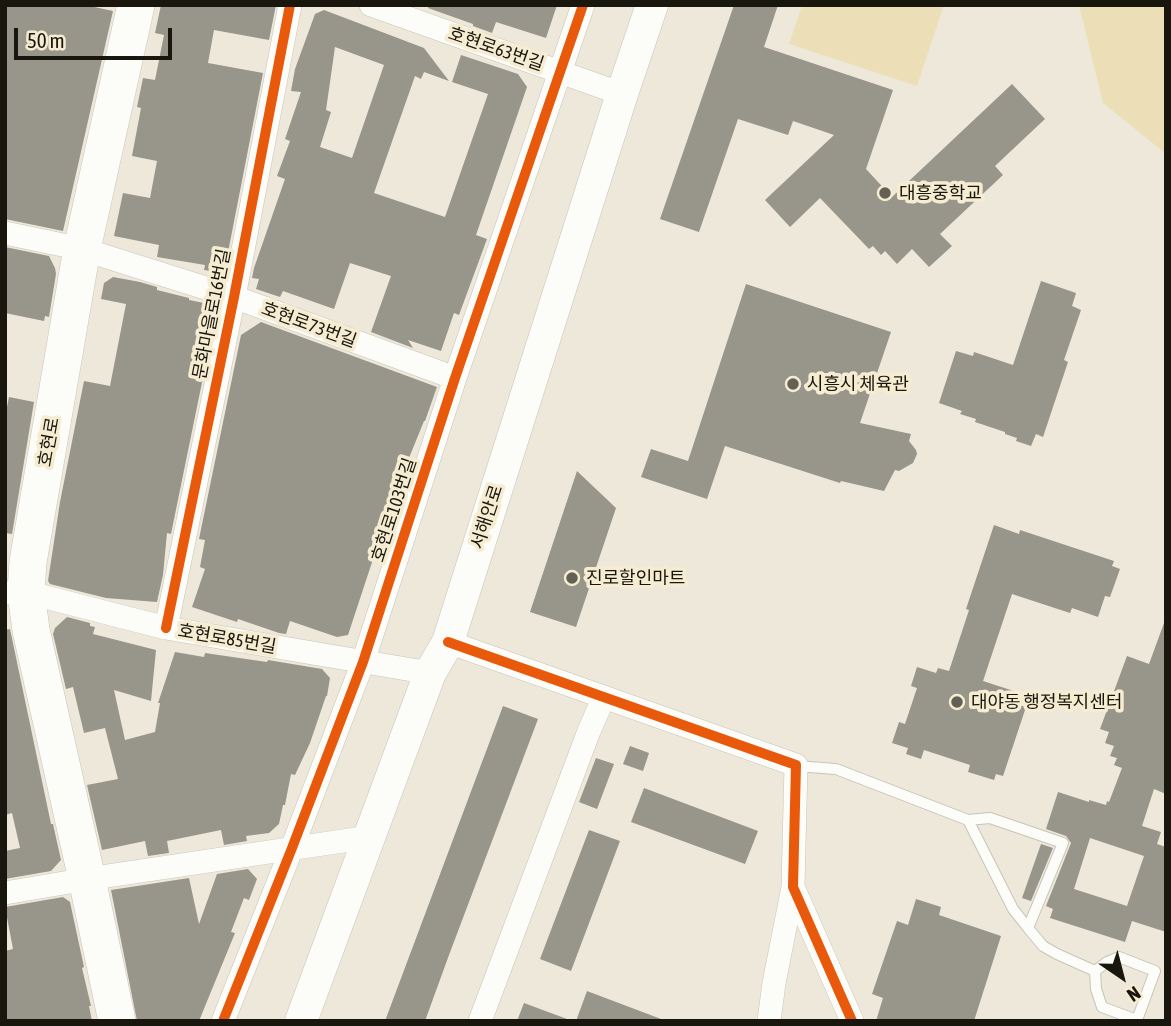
<!DOCTYPE html>
<html>
<head>
<meta charset="utf-8">
<style>
  body { margin:0 }
  #map { position:relative; width:1171px; height:1026px; overflow:hidden; background:#ede8da; font-family:"Asap Condensed",sans-serif }
  canvas { display:block }
  .frame { position:absolute; inset:0; border:7px solid #19160d; pointer-events:none }
  .north { position:absolute; left:1087px; top:942px; width:70px; height:70px; -webkit-text-stroke:5px #f5ecd2; paint-order:stroke; rotate:145deg; font-size:19px; font-weight:700; line-height:28px; text-align:center; color:#19160d }
  .north::after { content:''; display:block; margin:auto; width:24px; height:32px; background:#19160d; clip-path:polygon(50% 0,100% 100%,50% 72%,0 100%) }
  .scale { position:absolute; left:14px; top:28px; width:158px; height:32px; box-sizing:border-box; border:4px solid #19160d; border-top:0; padding-left:9px; font-size:21px; line-height:24px; white-space:nowrap; color:#19160d; -webkit-text-stroke:5px #f5ecd2; paint-order:stroke }
</style>
</head>
<body>
<div id="map">
<canvas width="1171" height="1026"></canvas>
<div class="frame"></div>
<div class="north">N</div>
<div class="scale">50 m</div>
</div>
<script>
const context = document.querySelector('canvas').getContext('2d');
context.lineJoin = 'round';
function paint(path, color) { context.fillStyle = color; context.fill(path, 'evenodd'); }
const toPath = rows => new Path2D(rows.map(r => 'M' + r).join(''));
function trace(path, color, width, dash) { context.strokeStyle = color; context.lineWidth = width; context.lineCap = dash ? 'butt' : 'round'; context.setLineDash(dash || []); context.stroke(path); }
function write(font, color, halo, rows, align = 'center') {
  context.font = font + ' "Asap Condensed","Noto Sans KR",sans-serif'; context.lineWidth = 7; context.setLineDash([]); context.textBaseline = 'middle'; context.strokeStyle = halo; context.fillStyle = color; for (const [text, x, y, turn = 0] of rows) {
    context.save(); context.translate(x, y); context.rotate((+turn || 0) * Math.PI / 180); context.textAlign = isNaN(turn) ? turn : align; if (halo) context.strokeText(text, 0, 0); context.fillText(text, 0, 0); context.restore();
  }
}
paint(toPath([
  [802,5,944,5,917,86,789,44],
  [1079,5,1166,5,1166,154,1103,103]
]), '#ecdfb8');
paint(toPath([
  [5,5,85,5,113,11,63,231,5,219],
  [161,5,276,5,269,40,214,30,208,63,263,73,224,273,204,270,205,265,157,257,159,245,114,236,123,193,150,198,157,161,132,156,141,108,137,107,143,78,155,80,164,35,155,33],
  [429,5,557,5,546,38,496,22,492,33,473,26,473,24,428,8],
  [734,5,778,5,764,47,893,90,866,169,892,197,1012,84,1045,119,995,166,1003,175,940,234,952,246,929,267,912,249,897,264,885,251,881,255,873,246,869,249,820,198,790,227,765,200,834,135,793,121,788,135,738,119,699,232,660,219],
  [324,10,424,48,449,81,424,72,421,79,415,76,374,193,445,217,488,94,452,82,461,55,518,74,527,87,476,235,487,239,459,315,454,313,441,351,408,340,413,348,371,332,391,276,350,263,334,309,283,291,280,297,256,289,259,279,252,278,254,268,285,179,277,176,290,141,285,139,301,92,291,91,295,69,315,14],
  [335,47,384,65,352,158,320,147,331,112,326,110],
  [5,247,49,256,55,268,56,274,49,317,45,316,44,321,5,313],
  [113,277,140,282,157,287,157,290,189,298,189,300,214,305,217,309,171,534,167,533,163,575,157,602,106,598,50,584,48,581,60,502,84,381,110,386,126,304,101,299,104,283],
  [1041,281,1076,293,1072,306,1081,310,1064,360,1068,362,1043,437,1036,434,1031,446,1016,441,1017,438,1005,434,1005,432,975,422,976,419,960,414,962,411,939,403,956,351,973,356,974,352,1013,365],
  [746,284,891,332,860,423,911,434,909,441,916,450,917,454,913,463,899,471,895,470,884,491,841,481,840,483,725,446,707,499,641,477,651,449,688,461],
  [261,322,437,387,425,421,424,421,409,458,383,536,381,535,348,635,337,637,290,621,286,634,279,633,238,619,237,622,192,607,205,569,200,567,205,540,199,539,241,335],
  [9,397,34,402,12,534,5,533,5,417],
  [577,471,616,508,576,627,530,612],
  [994,525,1019,534,1020,530,1114,561,1112,566,1120,569,1110,597,1105,596,1098,617,1072,608,1070,613,1012,594,983,681,1023,694,1019,705,1026,707,1003,776,996,774,994,780,968,772,970,765,924,750,921,759,906,754,908,748,892,743,899,722,905,724,917,688,911,686,917,667,936,673,938,668,949,671,969,610,966,609],
  [67,617,90,623,90,626,95,627,93,634,156,650,151,701,114,690,125,740,155,732,160,703,158,703,175,652,204,657,205,653,267,662,268,660,322,669,330,678,327,696,326,696,310,743,295,775,291,774,285,805,283,805,279,824,269,833,246,836,247,841,224,845,221,830,167,841,169,853,148,856,145,841,102,850,87,785,118,779,105,728,84,733,73,687,66,689,53,634,55,628],
  [1164,623,1166,623,1166,794,1154,789,1142,826,1161,832,1157,844,1166,847,1166,932,1132,921,1125,942,1050,918,1053,909,1046,906,1071,843,1066,836,1046,829,1058,792,1089,802,1089,800,1106,805,1107,801,1109,802,1122,768,1114,765,1117,758,1110,756,1114,746,1105,743,1109,732,1100,729,1127,656,1149,664],
  [1090,838,1144,856,1127,906,1074,889],
  [10,629,51,824,53,824,61,860,51,871,5,879,5,851,20,848,12,813,5,815,5,630],
  [503,706,538,719,449,955,425,1021,385,1021],
  [630,746,649,753,643,771,623,764],
  [596,758,614,764,597,809,579,802],
  [644,788,758,831,745,864,631,822],
  [589,830,620,841,571,971,540,959],
  [1041,844,1053,848,1031,901,1022,898],
  [248,869,257,879,249,900,244,898,231,932,235,933,199,1021,137,1021,111,890,189,878,199,924,217,874],
  [63,897,70,902,84,967,82,968,91,1006,89,1006,92,1021,5,1021,5,951,13,949,5,907],
  [916,899,941,907,939,915,1001,936,974,1021,876,1021,883,998,872,994,897,921,908,925],
  [587,991,661,1019,661,1021,576,1021],
  [524,1003,567,1019,567,1021,517,1021]
]), '#98958a');
const service = toPath([
  [796,766,836,769,968,820,990,818,1063,843,1028,928,1013,909,968,820],
  [1028,928,1043,946,1057,954,1095,971,1096,989,1102,1007,1137,1020,1155,971,1119,957,1107,962,1095,971]
]);
const minor = toPath([
  [371,5,622,94],
  [5,233,82,249,234,297,455,378],
  [5,593,26,592,166,628,430,673],
  [166,628,234,297,290,5],
  [448,642,796,765,793,887,852,1021],
  [5,893,87,879,370,837],
  [223,1021,292,848,363,662,455,378,583,5],
  [480,1021,589,731,604,697],
  [769,1021,774,983,793,887]
]);
const secondary = toPath([
  [301,1021,430,673,448,642,622,94,652,5]
]);
const primary = toPath([
  [117,1021,87,879,31,630,26,592,28,562,82,249,136,5]
]);
trace(service, '#c8c4b9', 12);
trace(minor, '#c8c4b9', 24);
trace(secondary, '#c8c4b9', 33);
trace(primary, '#c8c4b9', 38);
trace(service, '#fcfcf9', 10);
trace(minor, '#fcfcf9', 23);
trace(secondary, '#fcfcf9', 32);
trace(primary, '#fcfcf9', 37);
trace(toPath([
  [166,628,234,297,290,5],
  [448,642,796,765,793,887,852,1021],
  [223,1021,292,848,363,662,455,378,583,5]
]), '#e8590c', 10);
for (const [x, y, r, color] of [
  [885,193,7,"#636055"],
  [793,384,7,"#636055"],
  [572,578,7,"#636055"],
  [957,702,7,"#636055"]
]) { const dot = new Path2D(); dot.arc(x, y, r, 0, 2 * Math.PI); context.fillStyle = color; context.fill(dot); trace(dot, '#f5ecd2', 2.5); }
write('18px', '#19160d', '#f5ecd2', [
  ["호현로63번길",496,49,19],
  ["문화마을로16번길",212,314,-79],
  ["호현로73번길",309,325,20],
  ["호현로",49,442,-80],
  ["호현로103번길",394,510,-72],
  ["서해안로",487,517,-72],
  ["호현로85번길",227,639,10]
]);
write('18px', '#19160d', '#f5ecd2', [
  ["대흥중학교",899,193],
  ["시흥시 체육관",807,384],
  ["진로할인마트",586,578],
  ["대야동 행정복지센터",971,702]
], 'left');
</script>
</body>
</html>
